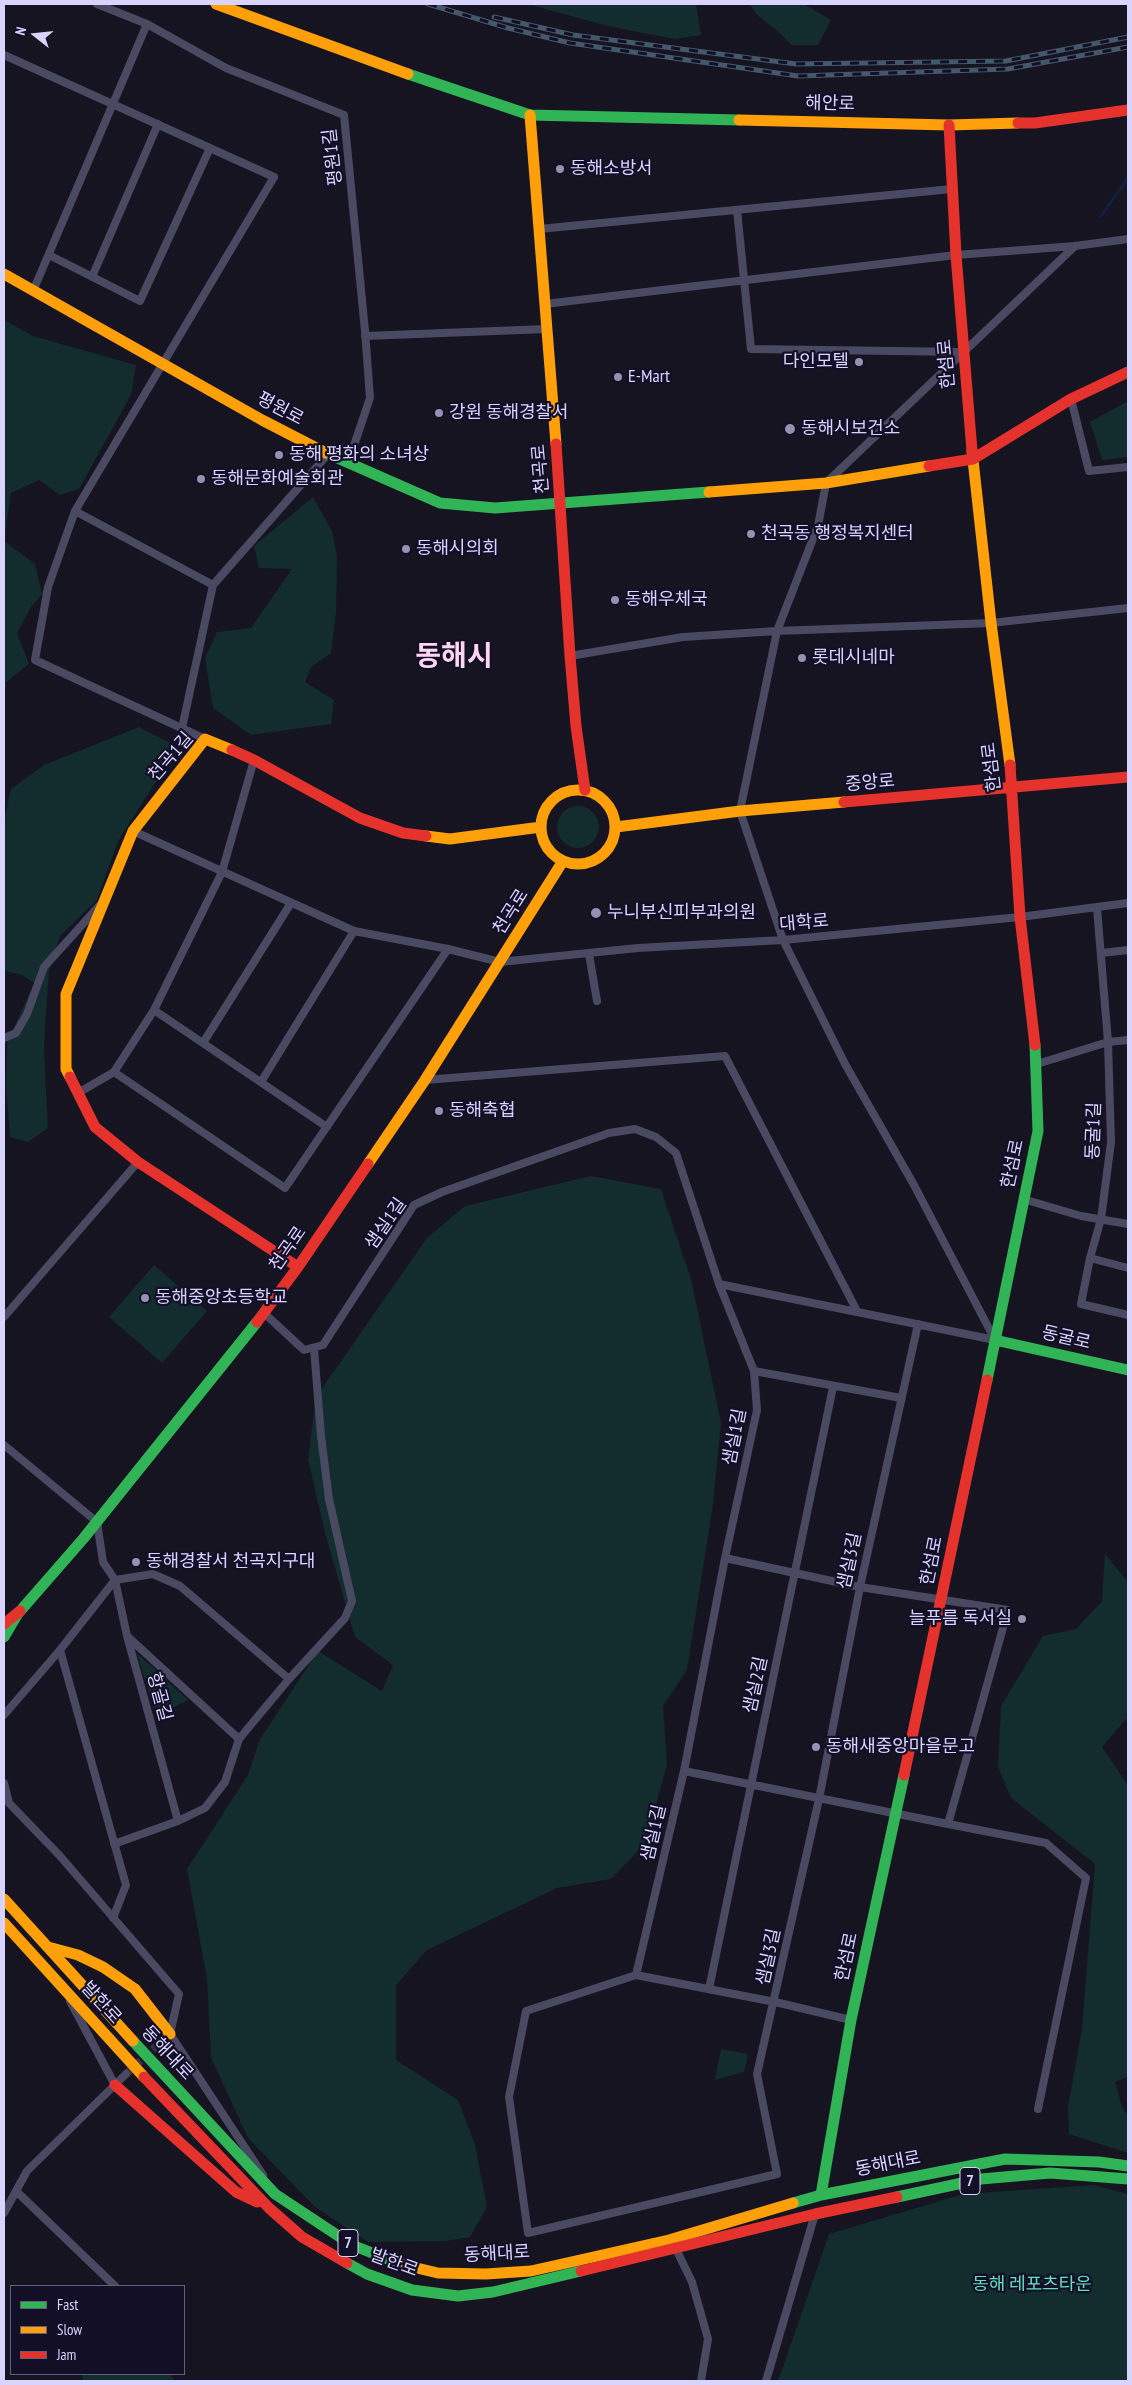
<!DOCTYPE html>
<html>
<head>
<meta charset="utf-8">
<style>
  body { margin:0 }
  #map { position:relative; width:1132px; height:2385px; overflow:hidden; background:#161421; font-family:"PT Sans Narrow",sans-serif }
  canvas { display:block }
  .frame { position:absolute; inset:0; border:5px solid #d9d4ff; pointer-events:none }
  .legend { position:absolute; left:10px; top:2285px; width:175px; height:90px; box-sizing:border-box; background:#130f26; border:1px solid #625e7d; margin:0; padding:6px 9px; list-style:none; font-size:15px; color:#d9d4ff }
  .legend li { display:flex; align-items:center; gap:10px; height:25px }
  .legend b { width:25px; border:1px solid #625e7d }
  .north { position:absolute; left:10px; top:10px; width:50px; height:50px; -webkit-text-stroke:4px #130f26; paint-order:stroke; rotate:286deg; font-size:14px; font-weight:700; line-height:20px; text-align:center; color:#d9d4ff }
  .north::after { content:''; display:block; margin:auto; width:18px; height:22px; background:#d9d4ff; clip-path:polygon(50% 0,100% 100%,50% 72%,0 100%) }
</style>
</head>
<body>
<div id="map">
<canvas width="1132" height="2385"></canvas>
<div class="frame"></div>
<ul class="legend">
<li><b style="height:6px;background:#30b455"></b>Fast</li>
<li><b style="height:6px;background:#ff9f0a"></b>Slow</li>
<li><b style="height:6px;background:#e5322d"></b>Jam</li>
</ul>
<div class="north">N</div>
</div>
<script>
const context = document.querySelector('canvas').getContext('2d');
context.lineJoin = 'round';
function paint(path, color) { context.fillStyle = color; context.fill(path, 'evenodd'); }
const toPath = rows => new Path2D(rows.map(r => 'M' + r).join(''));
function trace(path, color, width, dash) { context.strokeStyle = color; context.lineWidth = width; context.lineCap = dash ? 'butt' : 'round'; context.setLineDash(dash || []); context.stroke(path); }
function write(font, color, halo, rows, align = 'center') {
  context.font = font + ' "PT Sans Narrow","Noto Sans KR",sans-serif'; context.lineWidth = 4.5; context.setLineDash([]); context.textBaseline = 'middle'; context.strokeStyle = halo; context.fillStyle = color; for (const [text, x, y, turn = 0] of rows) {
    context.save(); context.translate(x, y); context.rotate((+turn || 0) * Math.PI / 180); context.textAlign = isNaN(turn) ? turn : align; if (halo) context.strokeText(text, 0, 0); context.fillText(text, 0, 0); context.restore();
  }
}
paint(toPath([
  [527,4,696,4,701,35,675,39,611,27],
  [749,4,804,4,831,20,818,45,791,45,779,32,758,16],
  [4,320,33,336,136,365,131,395,79,489,60,495,39,480,11,493,4,541,35,564,42,594,31,607,17,633,29,664,4,684],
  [1128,401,1128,457,1102,460,1090,422],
  [313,497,332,531,337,557,336,613,331,653,311,667,305,682,334,700,331,724,251,735,213,708,205,658,217,632,251,628,292,569,259,568,254,546],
  [139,727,178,747,118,841,97,900,60,936,49,971,45,1026,44,1051,48,1128,28,1142,10,1137,6,1089,7,1043,34,983,22,975,4,971,4,822,11,789,44,765],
  '557 827a21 21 0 1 1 42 0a21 21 0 1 1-42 0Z',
  [591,1176,661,1189,691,1279,721,1423,713,1504,687,1670,663,1706,667,1765,645,1844,611,1879,557,1888,427,1950,396,1985,396,2060,458,2100,475,2145,487,2207,470,2237,446,2241,368,2242,315,2207,248,2138,211,2058,207,1979,187,1869,248,1775,260,1739,318,1651,382,1691,393,1665,355,1637,325,1533,308,1459,316,1397,427,1238,465,1206],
  [154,1265,207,1311,162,1363,109,1317],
  [1105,1554,1128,1582,1128,1717,1102,1747,1128,1785,1128,2077,1115,2082,1122,2107,1128,2116,1128,2153,1069,2134,1068,2107,1082,2029,1095,1864,1011,1798,998,1767,1001,1706,1043,1636,1076,1629,1102,1601],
  [137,1653,188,1700,156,1717],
  [721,2049,748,2054,744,2072,715,2080],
  [1094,2185,1128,2194,1128,2381,778,2381,829,2234,963,2194],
  [82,2374,171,2374,174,2381,83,2381]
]), '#132c2d');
trace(toPath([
  [1101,216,1128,178]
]), '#0d2144', 3);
trace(toPath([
  [126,2074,170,2034]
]), '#333142', 8, [8, 4]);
trace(toPath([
  [97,4,147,24,226,68,344,115,365,331,370,398,348,463],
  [4,55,274,177,75,511,48,587,35,660,205,739],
  [737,210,751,349,964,352],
  [539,229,952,189],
  [49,255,140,301,210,148],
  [92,277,158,124],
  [33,291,147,24],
  [545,304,956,255,1075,246,1128,239],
  [365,336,547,329],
  [1071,399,1089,471,1128,467],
  [75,511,213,585],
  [570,656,683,637,777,631,991,623,1128,608],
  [182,728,213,585,328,454],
  [133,831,354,931,448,949,500,962,638,948,783,940,1020,917,1128,903],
  [1097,908,1108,1042,1111,1142,1101,1219,1090,1258,1081,1304,1128,1315],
  [1102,953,1128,950],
  [589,954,597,1001],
  [154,1010,327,1127],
  [4,1038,16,1033,27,1014,44,967,100,905],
  [203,1043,291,903],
  [1037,1064,1108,1042,1128,1040],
  [114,1072,285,1188,448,949],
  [425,1080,725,1056,857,1311],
  [261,1082,354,931],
  [78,1093,114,1072,154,1010,222,872,254,760],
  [1023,1199,1081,1216,1128,1224],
  [1090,1258,1128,1268],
  [719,1284,995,1340],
  [264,1313,304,1350,323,1345,414,1205,442,1192,609,1133,635,1129,656,1137,676,1153,719,1284,754,1371,757,1410,725,1558,684,1771,636,1975,775,2002,851,2020],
  [4,1317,138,1162],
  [995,1340,914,1185,845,1064,783,940,740,811,777,631,818,526,826,483,1075,246],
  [754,1371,901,1398],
  [4,1445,97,1522,103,1562,115,1580,153,1574,180,1586,289,1679,239,1739,225,1782,205,1808,178,1821,114,1844],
  [115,1580,127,1636,178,1821],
  [127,1636,239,1739],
  [60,1650,126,1885,113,1918],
  [289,1679,345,1618,352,1601,329,1499,321,1436,314,1348],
  [4,1715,60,1650,115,1580],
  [684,1771,948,1824,1008,1610,860,1587,725,1558],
  [4,1783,9,1803,60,1856,179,1994,170,2034,263,2175],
  [948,1824,1046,1843,1086,1878,1038,2109],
  [636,1975,526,2011,509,2097,528,2233,777,2174,757,2074,819,1799,860,1587,918,1324],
  [709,1989,833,1387],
  [70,2001,115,2085],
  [16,2191,115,2286],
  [4,2213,27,2171,126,2074],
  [676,2249,692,2282,708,2339,701,2381],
  [766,2381,815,2214]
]), '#4a4962', 8);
trace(toPath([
  [408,74,530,115,739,120],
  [326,453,440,503,495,508,709,492],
  [995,1340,1128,1370],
  [987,1380,1038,1131,1035,1045],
  [15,1617,83,1539,257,1322],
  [4,1637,17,1615],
  [133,2041,275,2194,352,2245,400,2264],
  [821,2195,851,2020,904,1775],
  [897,2197,981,2179,1050,2173,1128,2179],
  [793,2203,821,2195,1005,2159,1099,2162,1128,2166],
  [347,2263,367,2274,412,2290,458,2296,493,2292,581,2271]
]), '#30b455', 11);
trace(toPath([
  [216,4,408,74],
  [530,115,556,444],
  [739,120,949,125,1018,123],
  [4,274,262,420,326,453],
  [972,451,991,623,1010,765],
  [709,492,826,483,929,466],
  '541 827a37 37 0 1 1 74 0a37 37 0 1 1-74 0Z',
  [616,827,740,811,844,802],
  [426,836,450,839,541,827],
  [70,1077,66,1069,66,994,133,831,205,739,232,750],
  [368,1164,425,1080,563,861],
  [4,1899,133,2041],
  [4,1923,144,2077],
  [48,1947,78,1955,103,1967,135,1989,170,2034],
  [400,2264,438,2273,486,2274,531,2271,669,2240,793,2203]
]), '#ff9f0a', 11);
trace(toPath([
  [1018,123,1035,123,1128,110],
  [949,125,956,255,972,451],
  [556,444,570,656,576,726,585,790],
  [929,466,973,459,1071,399,1128,372],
  [232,750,254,760,360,818,403,833,426,836],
  [1010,765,1020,917,1035,1045],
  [844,802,1128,777],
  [70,1077,95,1127,138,1162,298,1267],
  [257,1322,298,1267,368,1164],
  [4,1624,20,1611],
  [904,1775,987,1380],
  [144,2077,269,2208,302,2237,347,2263],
  [115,2085,236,2192,257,2202],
  [581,2271,815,2214,897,2197]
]), '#e5322d', 11);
const rail = toPath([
  [428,4,508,28,570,43,798,76,1008,69,1128,47],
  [494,17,573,35,796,64,1006,61,1128,37]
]);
trace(rail, '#43596b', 5);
trace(rail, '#130f26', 3, [9]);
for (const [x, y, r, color] of [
  [560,169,5,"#9591b1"],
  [859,362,5,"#9591b1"],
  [618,377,5,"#9591b1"],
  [439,413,5,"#9591b1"],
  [790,429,6,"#9591b1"],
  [279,455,5,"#9591b1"],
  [201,479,5,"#9591b1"],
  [751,534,5,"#9591b1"],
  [406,549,5,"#9591b1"],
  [615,600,5,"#9591b1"],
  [802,658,5,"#9591b1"],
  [596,913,6,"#9591b1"],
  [439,1111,5,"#9591b1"],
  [145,1298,5,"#9591b1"],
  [136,1562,5,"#9591b1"],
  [1022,1619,5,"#9591b1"],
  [816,1747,5,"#9591b1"]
]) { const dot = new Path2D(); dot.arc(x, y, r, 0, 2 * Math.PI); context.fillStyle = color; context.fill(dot); trace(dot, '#130f26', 2); }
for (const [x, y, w] of [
  [970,2181,20],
  [348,2243,20]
]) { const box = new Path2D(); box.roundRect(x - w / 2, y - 13.5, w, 27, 4); context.fillStyle = '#130f26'; context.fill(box); trace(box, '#d9d4ff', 1); }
write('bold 16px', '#d9d4ff', null, [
  ["7",970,2181],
  ["7",348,2243]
]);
write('18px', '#d9d4ff', '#130f26', [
  ["해안로",830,104,1],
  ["평원1길",333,157,-96],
  ["한섬로",947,364,-95],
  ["평원로",280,409,28],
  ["천곡로",541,469,-95],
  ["천곡1길",171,757,-49],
  ["한섬로",992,767,-97],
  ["중앙로",870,783,-5],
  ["천곡로",511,912,-58],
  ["대학로",804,923,-5],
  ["동굴1길",1094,1131,-88],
  ["한섬로",1013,1164,-78],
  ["샘실1길",386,1224,-55],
  ["천곡로",288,1249,-55],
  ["동굴로",1066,1338,13],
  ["샘실1길",735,1437,-79],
  ["샘실3길",850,1561,-78],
  ["한섬로",932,1561,-79],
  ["샘실2길",756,1685,-78],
  ["항골길",159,1697,75],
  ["샘실1길",654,1833,-77],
  ["샘실3길",769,1957,-78],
  ["한섬로",847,1957,-78],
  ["발한로",101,2003,48],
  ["동해대로",167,2053,47],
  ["동해대로",888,2164,-11],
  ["동해대로",497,2254,-3],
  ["발한로",394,2263,20]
]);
write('18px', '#d9d4ff', '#130f26', [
  ["동해소방서",570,169],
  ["다인모텔",849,362,"right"],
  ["E-Mart",628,377],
  ["강원 동해경찰서",449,413],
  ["동해시보건소",801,429],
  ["동해 평화의 소녀상",289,455],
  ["동해문화예술회관",211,479],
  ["천곡동 행정복지센터",761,534],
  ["동해시의회",416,549],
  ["동해우체국",625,600],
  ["롯데시네마",812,658],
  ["누니부신피부과의원",607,913],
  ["동해축협",449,1111],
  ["동해중앙초등학교",155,1298],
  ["동해경찰서 천곡지구대",146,1562],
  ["늘푸름 독서실",1012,1619,"right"],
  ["동해새중앙마을문고",826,1747]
], 'left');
write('18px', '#5fe0c0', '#130f26', [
  ["동해 레포츠타운",1032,2285]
]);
write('bold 28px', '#ffd6f0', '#130f26', [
  ["동해시",454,657]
]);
</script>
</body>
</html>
